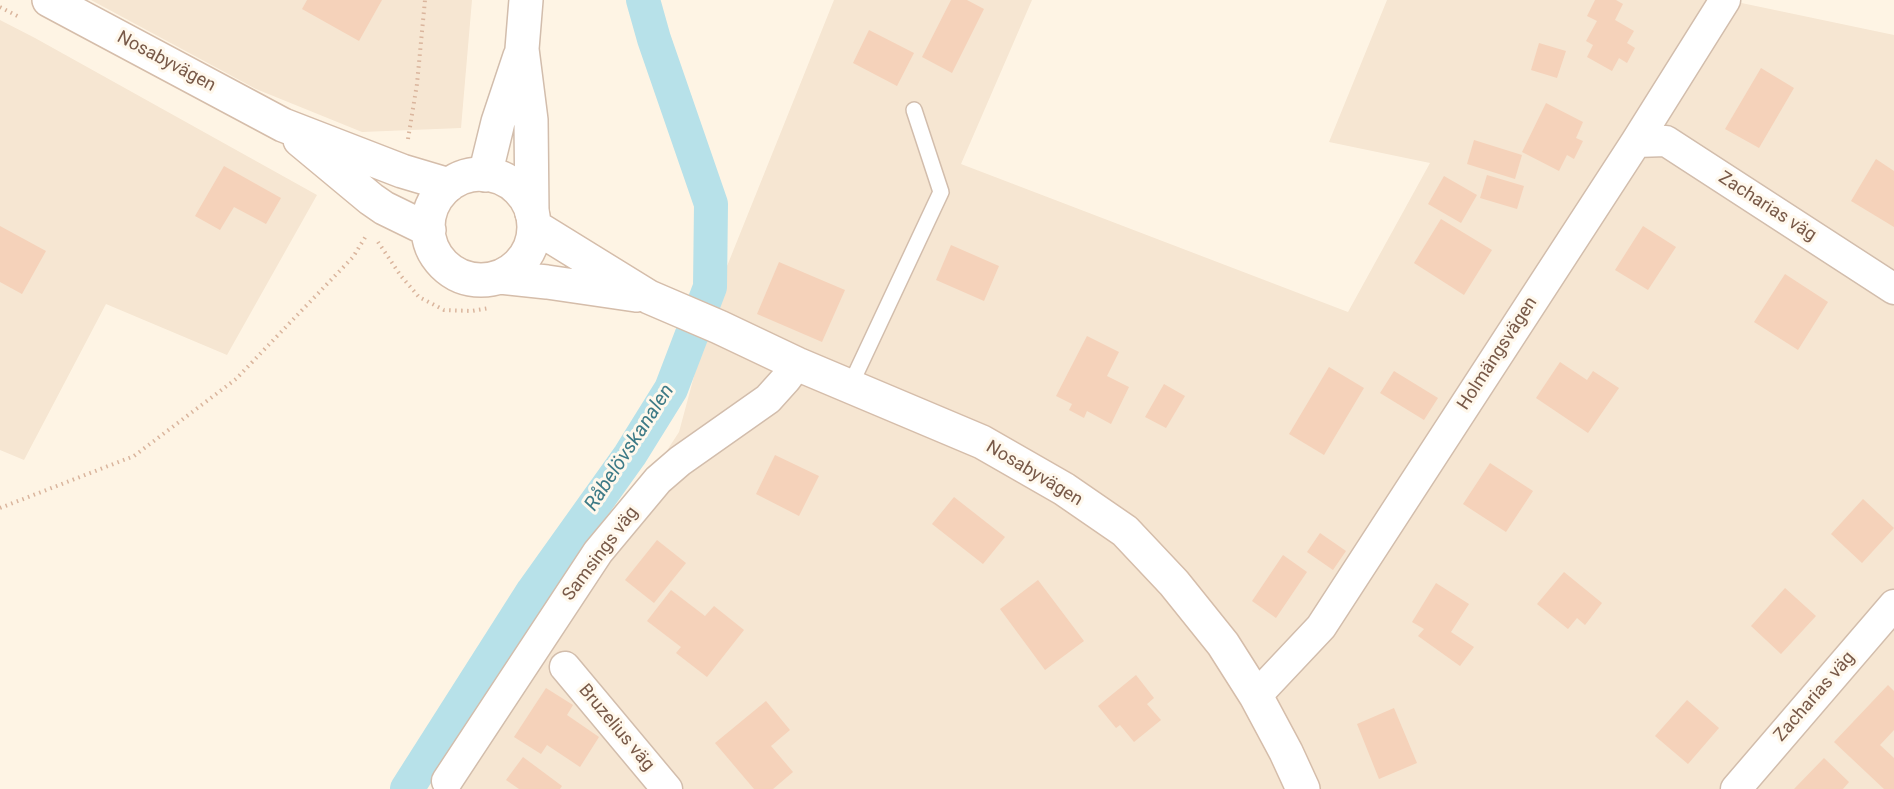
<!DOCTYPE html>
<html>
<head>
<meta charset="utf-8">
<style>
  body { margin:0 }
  canvas { display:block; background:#fef4e4 }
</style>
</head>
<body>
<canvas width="1894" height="789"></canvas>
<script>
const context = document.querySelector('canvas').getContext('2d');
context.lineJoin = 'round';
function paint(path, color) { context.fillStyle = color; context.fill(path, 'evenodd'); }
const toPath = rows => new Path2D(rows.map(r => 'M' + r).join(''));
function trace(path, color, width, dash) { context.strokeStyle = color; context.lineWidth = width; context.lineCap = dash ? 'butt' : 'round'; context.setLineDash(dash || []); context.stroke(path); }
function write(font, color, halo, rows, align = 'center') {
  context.font = font + ' Roboto,sans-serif'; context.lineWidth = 6; context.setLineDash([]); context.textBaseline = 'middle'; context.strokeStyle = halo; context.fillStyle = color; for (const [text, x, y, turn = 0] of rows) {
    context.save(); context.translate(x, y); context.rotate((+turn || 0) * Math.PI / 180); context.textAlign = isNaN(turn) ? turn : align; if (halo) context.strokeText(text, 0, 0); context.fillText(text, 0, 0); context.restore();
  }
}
paint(toPath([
  [91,0,472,0,461,128,362,132,256,89],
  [834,0,1032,0,961,164,1348,312,1430,163,1329,142,1387,0,1732,0,1732,1,1894,35,1894,789,447,789,679,432,717,291],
  [0,20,35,38,317,195,227,355,106,304,24,460,0,450]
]), '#f6e6d2');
trace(toPath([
  [407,789,533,591,630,455,671,389,710,287,711,204,654,39,643,0]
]), '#b7e1e9', 34);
paint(toPath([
  [307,0,382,0,359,41,302,9],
  [951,0,967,0,984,9,952,73,922,57],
  [1595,0,1616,0,1623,4,1615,20,1634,31,1627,43,1635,48,1627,63,1619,58,1612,71,1587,57,1593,45,1586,41,1597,21,1587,16],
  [869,30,914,53,897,86,853,63],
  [1539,43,1566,51,1557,78,1531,70],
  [1761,68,1794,88,1759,148,1725,129],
  [1546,103,1583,122,1576,138,1583,141,1574,159,1567,155,1559,171,1522,152],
  [1474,140,1522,155,1515,179,1467,164],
  [1876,159,1894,171,1894,227,1851,201],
  [224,166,281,198,266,224,234,207,220,230,195,216],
  [1487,175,1524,186,1517,209,1480,198],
  [1444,176,1477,195,1461,223,1428,204],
  [1441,219,1492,250,1464,295,1414,263],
  [0,226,46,251,22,294,0,282],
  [1643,226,1676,247,1648,290,1615,270],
  [951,245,999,266,984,301,936,280],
  [779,262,845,290,822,342,757,314],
  [1785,274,1828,302,1798,350,1754,322],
  [1087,336,1119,352,1107,376,1129,387,1111,424,1087,411,1084,418,1069,410,1072,404,1056,396],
  [1560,362,1587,380,1593,371,1619,388,1588,433,1536,398],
  [1329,367,1364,388,1324,455,1289,434],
  [1394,371,1438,398,1424,420,1380,393],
  [1164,384,1185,396,1166,428,1145,417],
  [775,455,819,476,799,516,756,494],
  [1490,463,1533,491,1506,532,1463,504],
  [954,497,1005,537,983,564,932,524],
  [1863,499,1894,528,1862,563,1831,534],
  [1320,533,1346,551,1333,570,1307,552],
  [657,540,686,563,654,603,625,580],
  [1283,555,1307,572,1276,618,1252,601],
  [1564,572,1602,603,1585,625,1577,618,1568,629,1537,604],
  [1038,580,1084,641,1045,670,1000,609],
  [1436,583,1469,604,1451,632,1474,647,1460,666,1418,636,1424,629,1412,622],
  [1785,588,1816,616,1781,654,1751,626],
  [671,590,705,616,714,606,744,630,707,677,676,653,681,647,647,621],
  [1136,675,1154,698,1147,704,1161,720,1134,742,1120,725,1116,728,1098,706],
  [1888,685,1894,691,1894,730,1880,745,1894,758,1894,789,1884,789,1834,742],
  [546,688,573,705,567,715,599,737,580,767,547,745,541,754,514,737],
  [1687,700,1719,728,1688,764,1655,736],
  [766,701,790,730,771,746,793,772,773,789,754,789,715,743],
  [1394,708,1417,763,1379,779,1357,724],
  [523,757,562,786,560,789,519,789,506,780],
  [1824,758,1849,782,1843,789,1794,789]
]), '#f5d2ba');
const service = toPath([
  [850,386,941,192,914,110]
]);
const minor = toPath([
  [1636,142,1666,141,1894,289],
  [565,667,667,789],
  [1256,696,1321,627,1636,142,1725,0],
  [447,781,598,552,658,480,680,461,768,399,786,379,797,364],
  [1736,789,1894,605]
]);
const tertiary = toPath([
  [526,0,522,49,531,120,532,213],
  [485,175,498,122,520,56]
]);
const secondary = toPath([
  [49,0,283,125,402,171,449,185],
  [300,140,371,199,384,208,429,230],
  '428 227a53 53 0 1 1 106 0a53 53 0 1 1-106 0Z',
  [534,226,649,297,719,327,797,364,982,442,1064,489,1125,531,1174,583,1223,644,1256,696,1286,752,1303,789],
  [500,277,547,282,636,295]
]);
trace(service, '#d2bdac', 18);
trace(minor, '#d2bdac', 33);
trace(tertiary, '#d2bdac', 36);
trace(secondary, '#d5bdaa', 36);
trace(toPath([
  [0,7,21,18],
  [408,139,417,84,425,0],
  [378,242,401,276,419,297,444,310,472,311,489,308],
  [0,508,134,456,236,379,353,257,366,236]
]), '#dab59d', 4, [1.5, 4.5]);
trace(service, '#fff', 15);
trace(minor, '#fff', 30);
trace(tertiary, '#fff', 33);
trace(secondary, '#fff', 33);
write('18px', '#785948', '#fff8ec', [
  ["Nosabyvägen",166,62,28],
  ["Zacharias väg",1767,207,33],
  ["Holmängsvägen",1498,354,-57],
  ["Nosabyvägen",1034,474,31],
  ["Samsings väg",601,554,-53],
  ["Zacharias väg",1815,697,-49],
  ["Bruzelius väg",616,728,50]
]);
write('italic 20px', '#3d7a86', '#fff8ec', [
  ["Råbelövskanalen",630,448,-57]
]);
</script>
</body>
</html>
